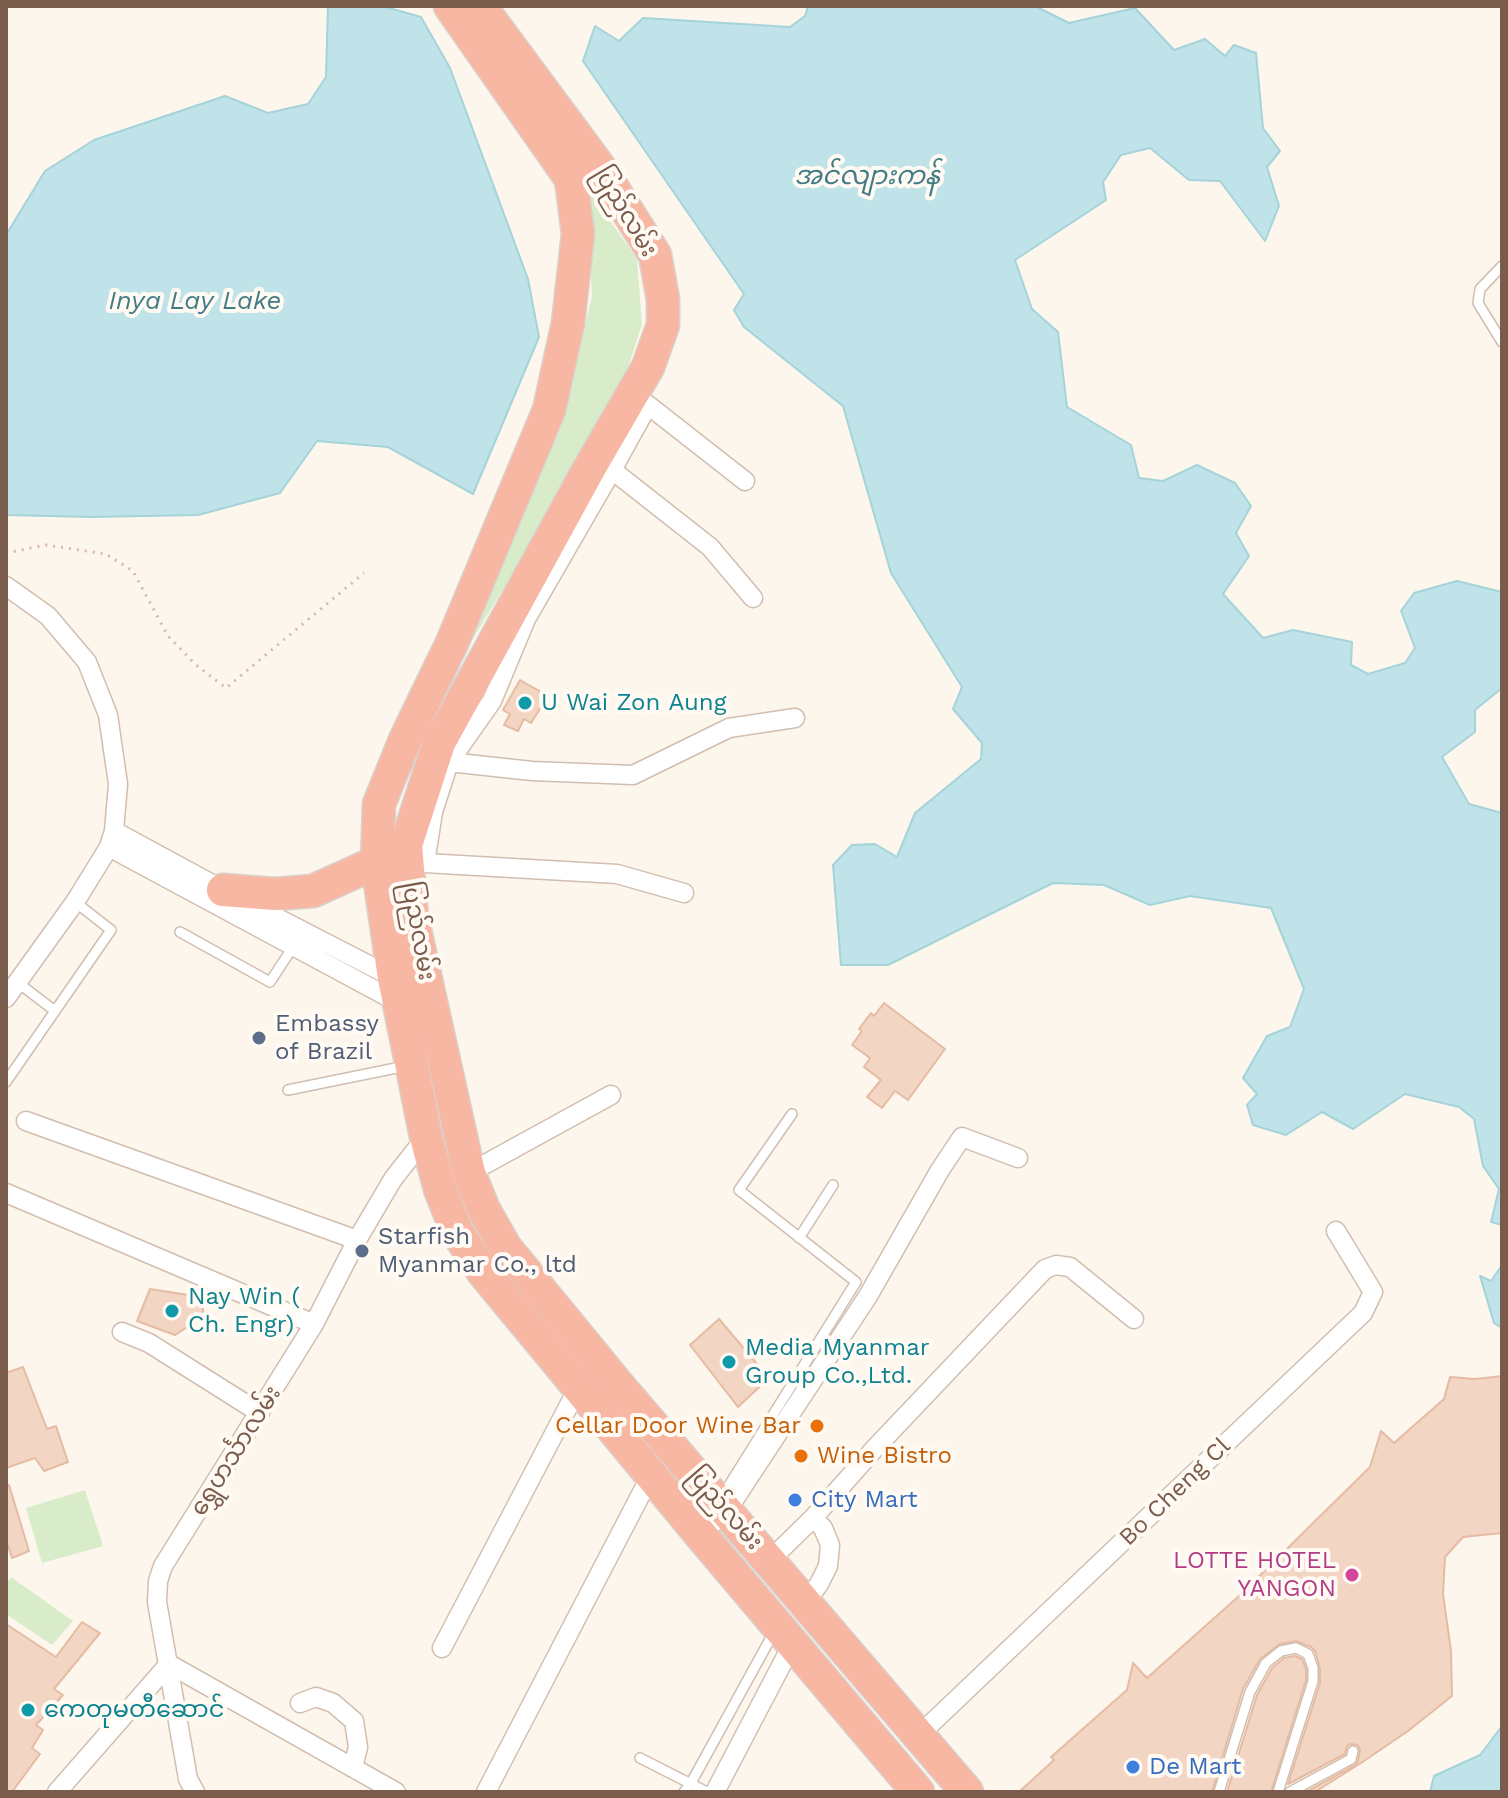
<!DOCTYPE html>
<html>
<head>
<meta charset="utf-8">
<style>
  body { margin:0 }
  #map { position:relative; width:1508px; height:1798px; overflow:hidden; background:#fdf6ec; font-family:"Work Sans",sans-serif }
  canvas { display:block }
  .frame { position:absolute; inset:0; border:8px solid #7a5c4d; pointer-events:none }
</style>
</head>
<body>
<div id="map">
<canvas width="1508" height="1798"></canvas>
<div class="frame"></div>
</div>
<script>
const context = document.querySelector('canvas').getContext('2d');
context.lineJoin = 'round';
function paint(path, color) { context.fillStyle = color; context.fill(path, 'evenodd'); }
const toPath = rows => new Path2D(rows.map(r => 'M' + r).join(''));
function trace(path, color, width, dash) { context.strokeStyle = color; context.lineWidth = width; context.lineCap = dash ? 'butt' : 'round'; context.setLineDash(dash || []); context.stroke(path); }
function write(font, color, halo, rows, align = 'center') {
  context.font = font + ' "Work Sans","Noto Sans Myanmar",sans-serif'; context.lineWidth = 8; context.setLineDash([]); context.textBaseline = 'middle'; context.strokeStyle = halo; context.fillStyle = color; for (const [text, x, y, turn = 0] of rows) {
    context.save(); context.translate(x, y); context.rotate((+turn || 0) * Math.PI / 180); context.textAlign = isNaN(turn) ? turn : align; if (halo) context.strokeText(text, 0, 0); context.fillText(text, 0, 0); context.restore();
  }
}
paint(toPath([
  [587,188,637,259,642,324,618,399,468,647,560,429,592,296],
  [85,1490,103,1546,42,1563,26,1508],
  [11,1577,73,1621,52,1645,6,1614,6,1584]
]), '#d8ecc9');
const water = toPath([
  [328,6,382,6,421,17,450,68,528,279,539,337,473,494,388,447,317,441,280,493,198,515,91,517,6,515,6,235,45,171,94,140,225,96,268,113,308,104,326,77,328,6],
  [808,6,1035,6,1069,23,1135,8,1174,50,1205,39,1225,56,1234,45,1256,53,1263,128,1280,151,1267,167,1279,206,1265,241,1220,181,1189,180,1150,148,1121,155,1103,182,1106,200,1015,260,1032,309,1058,332,1067,407,1131,445,1139,478,1163,481,1197,465,1235,483,1251,506,1236,533,1249,556,1223,594,1263,638,1293,630,1352,642,1351,665,1368,674,1405,663,1415,648,1401,611,1414,593,1457,581,1502,592,1502,688,1475,710,1475,732,1442,757,1469,804,1502,813,1502,1225,1491,1222,1499,1189,1483,1166,1474,1119,1459,1107,1405,1094,1353,1129,1322,1112,1286,1135,1253,1125,1247,1105,1257,1094,1243,1078,1267,1036,1290,1027,1304,989,1271,908,1190,896,1150,905,1104,885,1053,883,888,965,841,965,833,865,852,845,875,844,897,857,915,813,981,759,982,743,953,709,962,687,891,573,843,406,744,327,734,310,744,294,583,61,595,26,619,41,643,18,790,27,805,16,808,6],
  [1502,1265,1502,1328,1494,1323,1480,1276,1491,1281,1502,1265],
  [1502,1726,1502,1792,1430,1792,1434,1776,1480,1755,1502,1726]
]);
paint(water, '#bfe3e8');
trace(water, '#a5d3da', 2);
const building = toPath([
  [520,680,548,696,531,723,524,719,518,731,504,725,510,714,503,710,520,680],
  [884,1003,945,1049,908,1100,895,1091,882,1108,867,1097,881,1080,864,1067,870,1058,852,1045,862,1031,859,1029,871,1013,874,1016,884,1003],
  [150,1289,201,1297,204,1316,175,1335,137,1321,150,1289],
  [719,1319,769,1378,738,1407,690,1345,719,1319],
  [23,1367,47,1429,56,1426,68,1462,44,1471,35,1458,6,1468,6,1373,23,1367],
  [1502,1376,1502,1533,1463,1537,1445,1557,1443,1594,1451,1651,1452,1696,1408,1731,1361,1763,1315,1792,1306,1792,1355,1765,1358,1761,1360,1750,1358,1745,1350,1744,1347,1746,1345,1754,1288,1784,1320,1683,1320,1668,1315,1651,1311,1647,1296,1641,1280,1644,1260,1659,1243,1689,1212,1792,1019,1792,1054,1760,1051,1757,1127,1690,1133,1663,1147,1678,1239,1596,1370,1467,1381,1431,1394,1443,1444,1399,1450,1377,1475,1379,1502,1376],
  [6,1485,9,1485,29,1551,12,1558,6,1540,6,1485],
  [82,1622,100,1633,54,1689,63,1695,36,1725,43,1730,32,1748,40,1754,12,1792,6,1792,6,1624,56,1657,82,1622],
  [1295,1656,1302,1659,1306,1669,1306,1680,1271,1792,1227,1792,1257,1695,1272,1668,1284,1658,1295,1656]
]);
paint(building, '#f3d5c3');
trace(building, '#e6bba3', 2);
const lane = toPath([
  [1502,266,1480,289,1478,303,1502,342],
  [180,932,270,982,293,947],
  [17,982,55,1011],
  [6,1082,111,930,75,902],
  [288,1090,406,1066],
  [799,1238,833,1185],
  [723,1495,856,1282,739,1190,792,1114],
  [640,1758,707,1792],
  [684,1792,691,1783,774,1632],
  [1219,1792,1250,1692,1266,1663,1281,1651,1296,1648,1308,1654,1313,1668,1313,1681,1278,1792],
  [1290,1792,1351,1759,1353,1751]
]);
const street = toPath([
  [603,470,612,470,710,547,753,598],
  [6,586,48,616,87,662,108,715,118,784,114,831,109,847,75,902,6,998],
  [449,762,532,771,633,775,729,728,795,718],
  [114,831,223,890,394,978],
  [109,847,401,1004],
  [684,893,617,874,425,863,433,812,449,762,492,701,526,619,612,470,648,405,745,481],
  [26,1121,357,1240],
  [469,1173,611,1095],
  [6,1193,314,1324],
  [122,1332,149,1343,260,1413],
  [700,1534,726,1512,868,1296,940,1170,962,1137,1018,1158],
  [769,1561,813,1518,876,1447,1045,1269,1056,1265,1070,1267,1134,1319],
  [805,1603,819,1584,828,1566,830,1545,823,1528,813,1518],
  [442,1648,578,1388],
  [169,1664,396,1792],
  [300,1703,316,1697,333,1703,354,1721,358,1747,353,1768],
  [918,1736,1363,1313,1373,1292,1336,1231],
  [57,1792,169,1664],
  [195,1792,188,1779,157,1602,158,1581,163,1566,314,1324,357,1240,393,1179,426,1137],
  [486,1792,651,1475],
  [715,1792,793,1643]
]);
const highway = toPath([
  [450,6,571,179,578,234,568,323,549,410,452,643,405,740,379,804,377,862,394,978,426,1137,440,1189,457,1232,483,1272,704,1539,918,1792],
  [480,6,600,168,655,255,663,299,663,325,648,367,589,469,439,743,406,845,412,917,469,1173,484,1210,505,1247,619,1386,967,1792],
  [223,890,275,894,313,891,377,862]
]);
trace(lane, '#d1beb0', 12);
trace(street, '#d1beb0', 21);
trace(highway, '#dad1cd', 35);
trace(toPath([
  [6,553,46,545,106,554,133,571,168,636,196,665,226,688,364,573]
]), '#d9b8a5', 3, [2, 6]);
trace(lane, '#fff', 9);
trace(street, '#fff', 18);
trace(highway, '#f7b7a3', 32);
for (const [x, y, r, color] of [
  [525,703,8,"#0f9aa8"],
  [259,1038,8,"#5c6f8a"],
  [362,1251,8,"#5c6f8a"],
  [172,1311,8,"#0f9aa8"],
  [729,1362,8,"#0f9aa8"],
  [817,1426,8,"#e8710a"],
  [801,1456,8,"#e8710a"],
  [795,1500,8,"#3f7fe0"],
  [1352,1575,8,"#d1479c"],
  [28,1710,8,"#0f9aa8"],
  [1133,1767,8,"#3f7fe0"]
]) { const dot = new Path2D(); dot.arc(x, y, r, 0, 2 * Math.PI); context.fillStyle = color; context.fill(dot); trace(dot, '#fffaf3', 3); }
write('24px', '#7a5c4d', '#fffaf3', [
  ["ပြည်လမ်း",625,212,59],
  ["ပြည်လမ်း",418,931,80],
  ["ရွှေဟင်္သာလမ်း",236,1451,-58],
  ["Bo Cheng Cl",1175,1492,-44],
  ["ပြည်လမ်း",725,1509,49]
]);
write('24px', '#0d838f', '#fffaf3', [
  ["U Wai Zon Aung",541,703],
  ["Nay Win (",188,1297],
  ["Ch. Engr)",188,1325],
  ["Media Myanmar",745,1348],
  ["Group Co.,Ltd.",745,1376],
  ["ကေတုမတီဆောင်",44,1710]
], 'left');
write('24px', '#4e5e75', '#fffaf3', [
  ["Embassy",275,1024],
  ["of Brazil",275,1052],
  ["Starfish",378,1237],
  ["Myanmar Co., ltd",378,1265]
], 'left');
write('24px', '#c56008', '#fffaf3', [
  ["Cellar Door Wine Bar",801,1426],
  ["Wine Bistro",817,1456,"left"]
], 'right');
write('24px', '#366cbe', '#fffaf3', [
  ["City Mart",811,1500],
  ["De Mart",1149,1767]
], 'left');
write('24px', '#b23c85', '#fffaf3', [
  ["LOTTE HOTEL",1336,1561],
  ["YANGON",1336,1589]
], 'right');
write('italic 26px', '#437c86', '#fffaf3', [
  ["အင်လျားကန်",867,176],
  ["Inya Lay Lake",195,301]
]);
</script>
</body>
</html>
